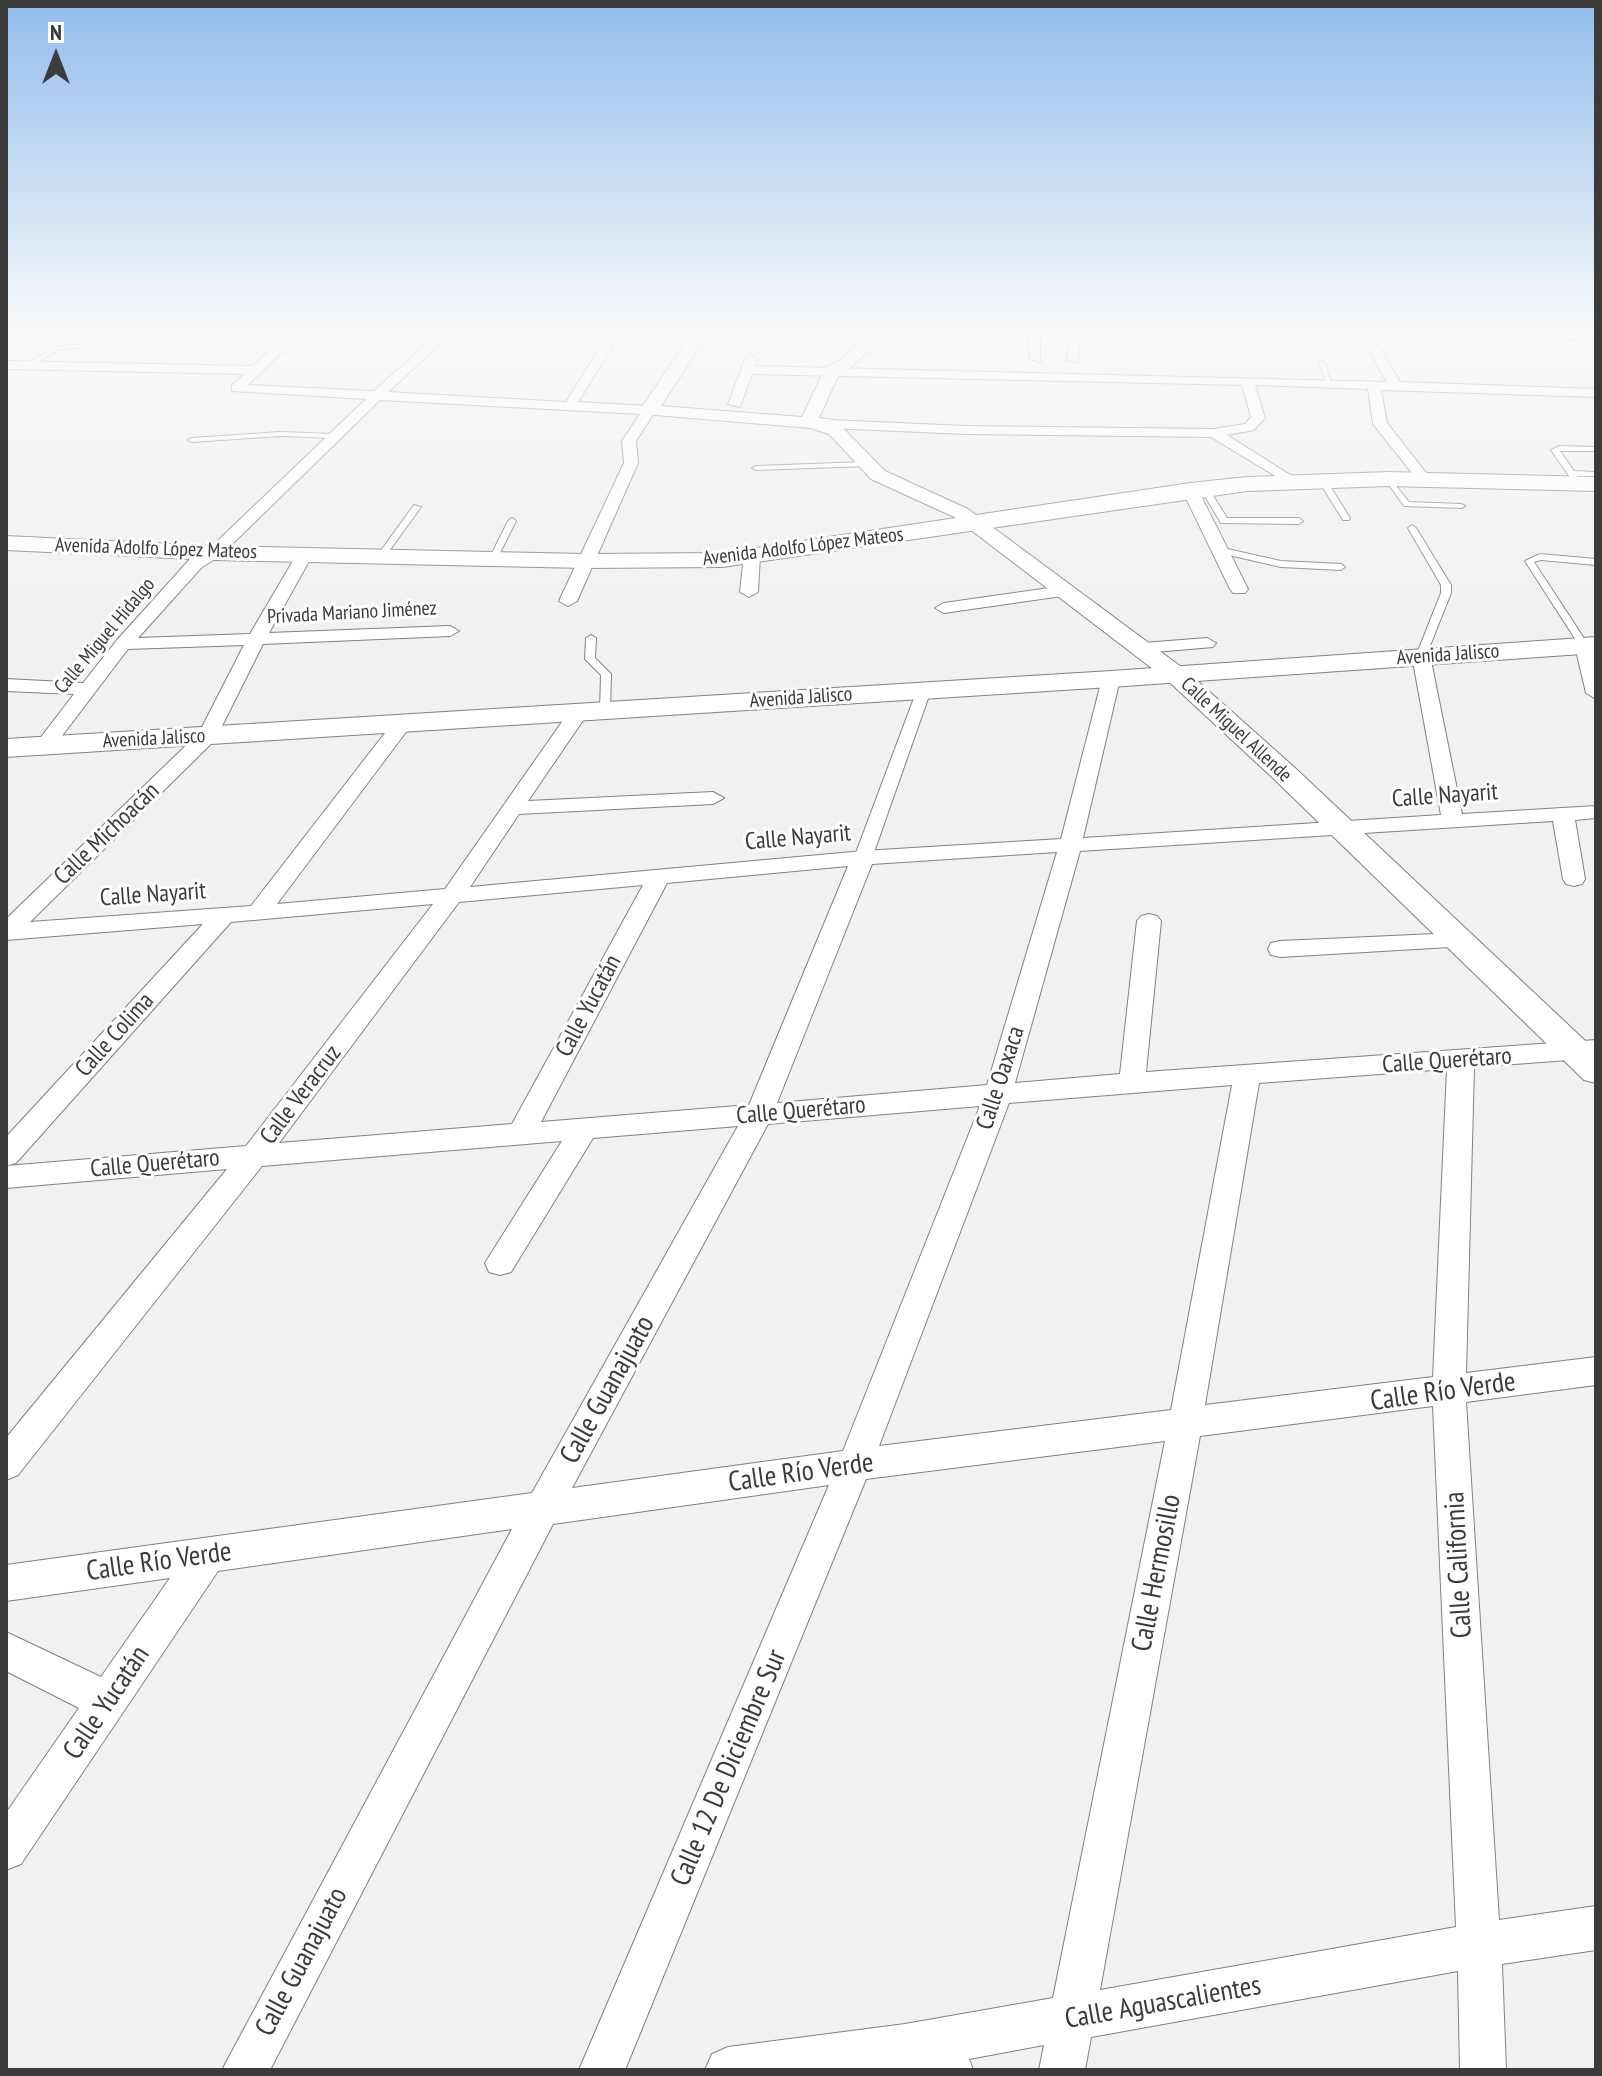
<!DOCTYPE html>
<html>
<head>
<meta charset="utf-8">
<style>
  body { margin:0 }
  #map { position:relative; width:1602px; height:2076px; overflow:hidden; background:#f0f1f2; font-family:"PT Sans Narrow",sans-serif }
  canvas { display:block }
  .frame { position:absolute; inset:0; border:8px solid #3b3b3b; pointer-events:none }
  .north { position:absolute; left:16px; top:16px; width:80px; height:80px; -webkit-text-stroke:6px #fdfeff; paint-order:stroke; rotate:0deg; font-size:22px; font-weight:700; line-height:32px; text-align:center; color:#3b3b3b }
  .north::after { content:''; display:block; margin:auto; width:28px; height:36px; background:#3b3b3b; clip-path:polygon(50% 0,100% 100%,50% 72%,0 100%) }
</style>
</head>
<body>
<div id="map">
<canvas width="1602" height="2076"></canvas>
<div class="frame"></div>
<div class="north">N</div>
</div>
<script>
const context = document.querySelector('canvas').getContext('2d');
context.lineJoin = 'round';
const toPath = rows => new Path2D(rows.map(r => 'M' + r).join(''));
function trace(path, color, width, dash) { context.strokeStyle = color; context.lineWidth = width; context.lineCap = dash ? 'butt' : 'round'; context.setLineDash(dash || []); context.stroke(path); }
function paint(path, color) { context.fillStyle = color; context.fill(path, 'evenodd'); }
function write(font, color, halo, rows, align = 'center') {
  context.font = font + ' "PT Sans Narrow",sans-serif'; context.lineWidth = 6; context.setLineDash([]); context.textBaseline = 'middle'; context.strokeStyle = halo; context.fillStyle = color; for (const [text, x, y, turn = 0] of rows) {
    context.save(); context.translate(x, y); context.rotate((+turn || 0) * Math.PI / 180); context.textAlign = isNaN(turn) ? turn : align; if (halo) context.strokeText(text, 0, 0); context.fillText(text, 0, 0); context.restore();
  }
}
const service = toPath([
  [81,344,83,347,59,350,29,366,24,365,55,347,81,344],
  [1322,361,1325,363,1332,385,1327,384,1319,363,1322,361],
  [280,432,334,434,338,436,334,438,280,436,192,442,188,440,192,438,280,432],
  [1560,446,1596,447,1596,451,1560,451,1574,471,1596,472,1596,476,1577,476,1583,484,1576,486,1551,450,1560,446],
  [865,462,868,462,868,466,756,470,752,468,756,466,865,462],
  [1389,477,1409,502,1461,504,1465,506,1461,508,1404,506,1385,479,1389,477],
  [1319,478,1325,478,1350,518,1349,520,1343,520,1318,480,1319,478],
  [1201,486,1207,486,1227,518,1299,518,1303,521,1299,524,1221,523,1200,488,1201,486],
  [414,505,421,507,384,558,378,558,377,556,414,505],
  [512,518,516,521,497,559,490,561,489,559,508,521,512,518],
  [1412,525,1416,528,1451,585,1451,593,1426,656,1421,659,1416,656,1441,593,1441,585,1408,528,1412,525],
  [1223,548,1281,561,1341,564,1345,567,1341,570,1281,567,1220,553,1219,551,1223,548],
  [1540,554,1596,559,1596,565,1541,560,1534,562,1589,646,1587,648,1581,648,1525,561,1540,554],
  [591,635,596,638,595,658,611,674,610,711,605,714,600,711,601,675,585,659,586,638,591,635]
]);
const pedestrian = toPath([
  [924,686,931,690,872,858,869,862,857,862,854,858,917,690,924,686]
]);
const minor = toPath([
  [292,330,305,330,248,385,374,391,442,330,455,330,388,392,566,402,611,330,623,330,578,402,649,406,656,410,636,441,638,463,577,601,568,606,559,601,624,463,622,441,640,414,380,400,220,556,202,567,138,638,250,634,297,554,305,549,313,554,269,633,450,626,459,631,450,636,263,644,215,740,30,922,251,906,395,720,402,718,412,724,277,904,445,889,571,709,578,707,588,713,528,801,713,792,724,798,713,804,519,814,470,887,863,851,1061,839,1102,679,1111,673,1120,679,1083,838,1441,815,1412,656,1421,650,1430,656,1462,814,1596,806,1596,818,1575,820,1585,879,1582,884,1574,886,1566,884,1563,879,1553,821,1080,851,1015,1083,1120,1074,1137,921,1141,916,1149,914,1157,916,1161,921,1146,1072,1596,1040,1596,1058,1474,1067,1466,1373,1596,1357,1596,1385,1466,1402,1499,1920,1596,1906,1596,1950,1502,1964,1506,2070,1460,2070,1458,1971,1091,2037,1085,2070,1039,2070,1044,2045,969,2059,973,2070,705,2070,712,2054,728,2047,905,2024,1053,1998,1165,1441,866,1479,625,2070,579,2070,829,1485,553,1524,270,2070,222,2070,512,1529,218,1571,21,1864,6,1870,6,1813,79,1708,6,1671,6,1632,101,1677,170,1578,6,1601,6,1565,532,1493,738,1126,593,1138,511,1272,500,1275,489,1272,485,1263,562,1141,262,1166,18,1475,6,1480,6,1438,227,1169,6,1188,6,1166,246,1146,433,904,231,922,16,1163,6,1166,6,1137,203,924,6,940,6,919,199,733,244,645,128,649,52,749,45,751,35,745,74,694,6,691,6,679,83,683,117,640,190,559,208,550,366,399,232,391,232,385,245,374,6,369,6,361,253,366,292,330],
  [1057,852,987,1085,777,1103,872,864,1057,852],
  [848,866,749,1105,541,1122,667,883,848,866],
  [643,885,512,1124,279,1143,459,902,643,885],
  [1447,1069,1433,1377,1205,1405,1259,1083,1447,1069],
  [1232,1085,1171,1410,879,1446,1009,1103,1232,1085],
  [980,1106,843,1451,572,1488,768,1124,980,1106],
  [1433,1406,1456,1927,1100,1990,1200,1436,1433,1406],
  [1028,330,1040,330,1040,362,1030,359,1028,330],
  [1067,330,1079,330,1078,363,1068,360,1067,330],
  [1357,330,1369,330,1400,382,1596,389,1596,397,1381,390,1387,423,1431,479,1424,483,1419,482,1373,424,1368,389,1255,385,1265,418,1254,430,1227,435,1295,478,1295,484,1290,485,1211,437,966,434,829,428,822,424,829,420,966,426,1214,429,1245,424,1251,417,1242,385,752,374,740,407,728,404,745,359,751,355,757,359,755,366,1387,382,1357,330],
  [1190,485,1198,490,1248,589,1245,593,1233,593,1230,589,1182,490,1190,485],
  [752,550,760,555,758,592,749,597,740,592,744,555,752,550],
  [1063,586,1072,591,1069,595,944,613,935,608,944,603,1063,586],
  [1207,638,1216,643,1213,647,1143,653,1134,648,1143,643,1207,638],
  [1584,641,1590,642,1596,657,1596,699,1586,693,1575,646,1584,641],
  [1458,933,1467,936,1470,941,1467,946,1280,957,1271,955,1268,949,1271,943,1280,941,1458,933]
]);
const tertiary = toPath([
  [694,330,710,330,661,406,802,417,826,367,839,361,875,330,892,330,851,367,839,374,819,418,835,420,885,471,968,509,1184,669,1294,767,1596,1051,1596,1083,1584,1080,1274,779,1166,679,954,517,871,479,829,434,810,428,643,414,640,410,694,330]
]);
const secondary = toPath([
  [1460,330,1596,331,1596,341,1469,335,1460,330],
  [1389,472,1596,477,1596,491,1389,486,1247,491,722,567,585,568,214,560,6,550,6,536,214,546,585,554,722,553,1190,483,1247,477,1389,472],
  [1596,637,1596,653,1111,687,6,757,6,739,1111,671,1596,637]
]);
trace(service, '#808182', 2);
trace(pedestrian, '#808182', 2);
trace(minor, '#808182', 2);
trace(tertiary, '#808182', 2);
trace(secondary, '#808182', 2);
paint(service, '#fff');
paint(pedestrian, '#fff');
paint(minor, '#fff');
paint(tertiary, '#fff');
paint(secondary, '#fff');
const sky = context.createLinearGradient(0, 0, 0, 621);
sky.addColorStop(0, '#92bdee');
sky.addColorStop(0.53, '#f8f9f9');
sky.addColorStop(1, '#f8f9f900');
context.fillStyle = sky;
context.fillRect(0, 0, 1602, 621);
write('20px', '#3b3b3b', '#fdfeff', [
  ["Avenida Adolfo López Mateos",803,547,-7],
  ["Avenida Adolfo López Mateos",156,549,2],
  ["Privada Mariano Jiménez",352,613,-3],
  ["Calle Miguel Hidalgo",105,636,-50],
  ["Avenida Jalisco",1448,655,-4],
  ["Avenida Jalisco",801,698,-4],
  ["Calle Miguel Allende",1236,730,43],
  ["Avenida Jalisco",154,739,-3]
]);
write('24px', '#3b3b3b', '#fdfeff', [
  ["Calle Nayarit",1445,796,-4],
  ["Calle Michoacán",107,834,-44],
  ["Calle Nayarit",798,838,-5],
  ["Calle Nayarit",153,895,-4],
  ["Calle Yucatán",589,1006,-62],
  ["Calle Colima",115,1035,-48],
  ["Calle Querétaro",1447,1061,-4],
  ["Calle Oaxaca",1001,1078,-72],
  ["Calle Veracruz",301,1095,-53],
  ["Calle Querétaro",801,1111,-5],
  ["Calle Querétaro",155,1164,-5]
]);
write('28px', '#3b3b3b', '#fdfeff', [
  ["Calle Guanajuato",608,1390,-61],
  ["Calle Río Verde",1443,1392,-8],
  ["Calle Río Verde",801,1473,-8],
  ["Calle Río Verde",159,1562,-8],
  ["Calle California",1459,1565,-93],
  ["Calle Hermosillo",1157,1573,-79],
  ["Calle Yucatán",107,1703,-56],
  ["Calle 12 De Diciembre Sur",729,1768,-67],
  ["Calle Guanajuato",302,1962,-62],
  ["Calle Aguascalientes",1163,2003,-10]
]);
</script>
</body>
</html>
